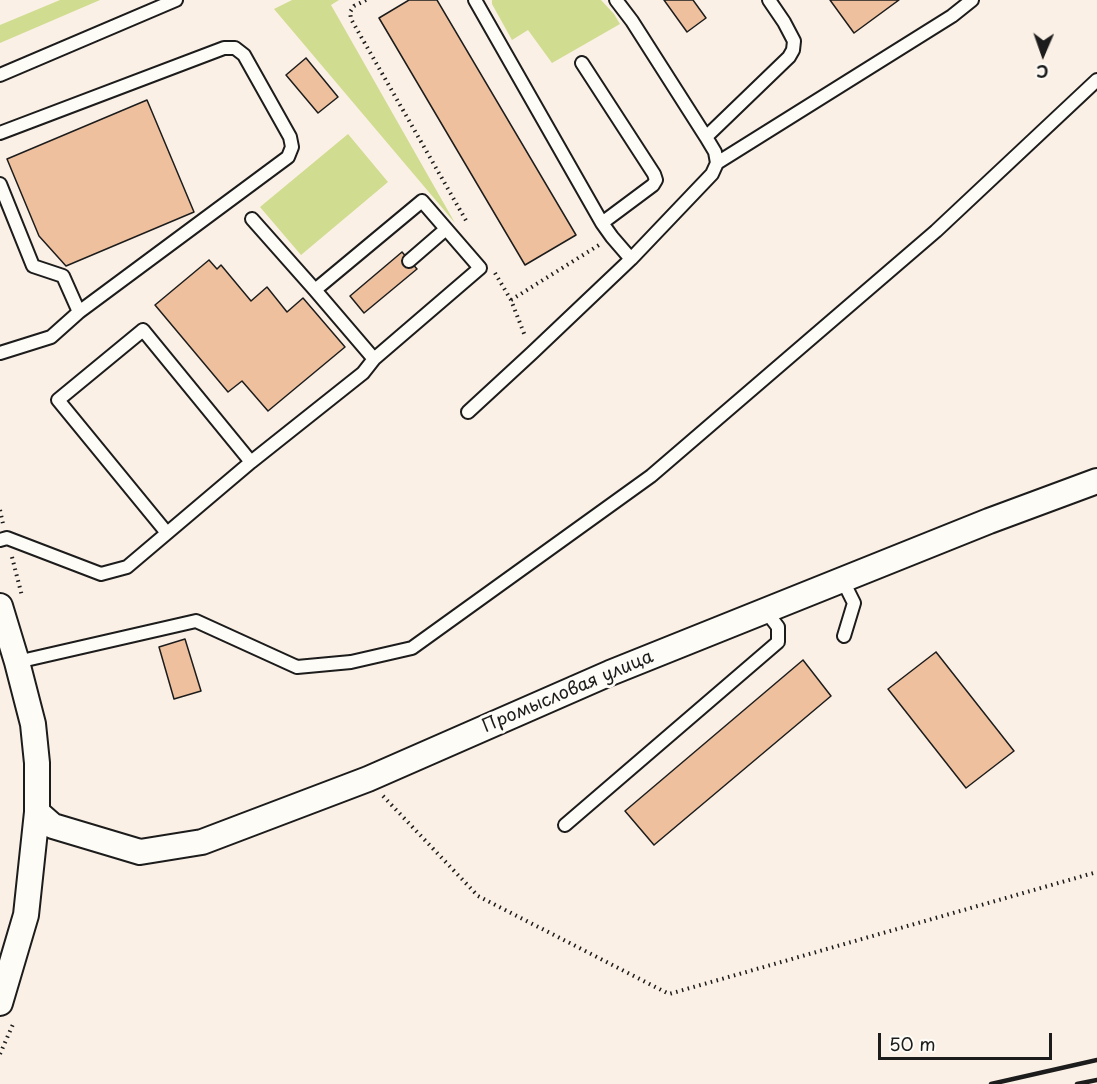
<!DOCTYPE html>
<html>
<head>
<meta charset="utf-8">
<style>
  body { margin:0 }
  #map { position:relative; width:1097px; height:1084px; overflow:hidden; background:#faf0e5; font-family:"Playpen Sans",sans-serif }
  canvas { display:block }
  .north { position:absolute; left:1013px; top:24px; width:60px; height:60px; -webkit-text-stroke:4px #fdfcf7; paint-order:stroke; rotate:182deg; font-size:16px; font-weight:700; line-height:24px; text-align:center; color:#1c1c1c }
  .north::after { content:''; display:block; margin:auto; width:21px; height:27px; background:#1c1c1c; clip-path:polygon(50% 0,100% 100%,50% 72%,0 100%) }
  .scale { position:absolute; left:878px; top:1033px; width:174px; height:27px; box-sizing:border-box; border:3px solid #1c1c1c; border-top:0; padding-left:8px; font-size:18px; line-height:21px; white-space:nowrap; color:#1c1c1c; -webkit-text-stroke:4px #fdfcf7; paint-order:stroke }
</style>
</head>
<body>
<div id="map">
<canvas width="1097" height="1084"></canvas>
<div class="north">С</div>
<div class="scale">50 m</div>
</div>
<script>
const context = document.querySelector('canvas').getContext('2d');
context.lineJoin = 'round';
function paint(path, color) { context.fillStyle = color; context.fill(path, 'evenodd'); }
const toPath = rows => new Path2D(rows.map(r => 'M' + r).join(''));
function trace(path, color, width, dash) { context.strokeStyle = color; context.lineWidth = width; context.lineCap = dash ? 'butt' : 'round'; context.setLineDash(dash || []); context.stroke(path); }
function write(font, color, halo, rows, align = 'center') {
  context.font = font + ' "Playpen Sans",sans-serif'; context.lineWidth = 6; context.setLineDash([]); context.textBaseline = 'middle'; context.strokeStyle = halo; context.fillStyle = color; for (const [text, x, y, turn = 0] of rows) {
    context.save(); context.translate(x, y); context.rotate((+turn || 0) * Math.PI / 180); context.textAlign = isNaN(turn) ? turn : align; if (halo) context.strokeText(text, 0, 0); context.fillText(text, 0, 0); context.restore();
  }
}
paint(toPath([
  [60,0,100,0,0,43,0,25],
  [292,0,339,0,331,5,455,223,274,9],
  [492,0,601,0,614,14,620,24,552,63,528,30,512,40,492,4],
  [348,134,388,182,301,255,260,207]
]), '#d0dc8f');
const building = toPath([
  [409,0,437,0,576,235,525,265,379,18,409,0],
  [664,0,693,0,706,18,687,32,664,0],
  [830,0,899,0,854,33,830,0],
  [306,58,338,97,318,113,286,75,306,58],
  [147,100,194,212,66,266,39,236,7,159,147,100],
  [402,252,417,269,364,313,350,296,402,252],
  [209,260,217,269,221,265,251,301,267,287,287,312,303,298,345,347,268,411,242,381,228,392,155,305,209,260],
  [185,639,201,691,174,699,159,647,185,639],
  [936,652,1014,751,966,788,888,689,936,652],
  [803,660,831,696,654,845,625,811,803,660]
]);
paint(building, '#eec09e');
trace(building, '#1c1c1c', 1.5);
const lane = toPath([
  [475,0,602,223,612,237,631,259],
  [616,0,632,21,706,137],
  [582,63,654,174,656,180,653,185,602,223],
  [0,75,176,0],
  [0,133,224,48,235,48,244,55,290,137,292,147,288,157,79,312,51,337,0,353],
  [717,163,952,16,972,0],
  [0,184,33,266,63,276,79,312],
  [409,261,446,229],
  [315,290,422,201,480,268,374,359],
  [468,412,532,353,631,259,712,174,717,163,715,152,706,137,789,57,793,50,794,41,784,22,769,0],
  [167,533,58,400,143,330,251,462,363,373,374,359,315,290,252,219],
  [0,540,7,538,101,574,127,567,251,462],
  [842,579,854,603,844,636],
  [17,662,196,621,297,667,351,662,412,648,651,476,936,231,1097,80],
  [565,825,778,642,778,627,765,610]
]);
const street = toPath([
  [0,606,17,662,33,724,37,763,37,812,26,915,0,1003],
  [37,812,53,826,140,852,202,842,368,779,610,673,989,521,1097,481]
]);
trace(lane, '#1c1c1c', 16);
trace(street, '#1c1c1c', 28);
trace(toPath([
  [366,0,354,6,350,12,351,19,468,224],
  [495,273,511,300,525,336],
  [511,300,599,245],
  [0,510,3,524],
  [12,557,22,596],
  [383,796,478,896,669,994,1097,872],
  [0,1054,14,1022]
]), '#1c1c1c', 4, [1.5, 4.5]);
trace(lane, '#fdfcf7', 12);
trace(street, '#fdfcf7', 24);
trace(toPath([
  [991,1084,1097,1060],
  [1077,1084,1097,1080]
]), '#1c1c1c', 4.5);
write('18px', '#1c1c1c', '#fdfcf7', [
  ["Промысловая улица",568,692,-23]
]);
</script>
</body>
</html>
